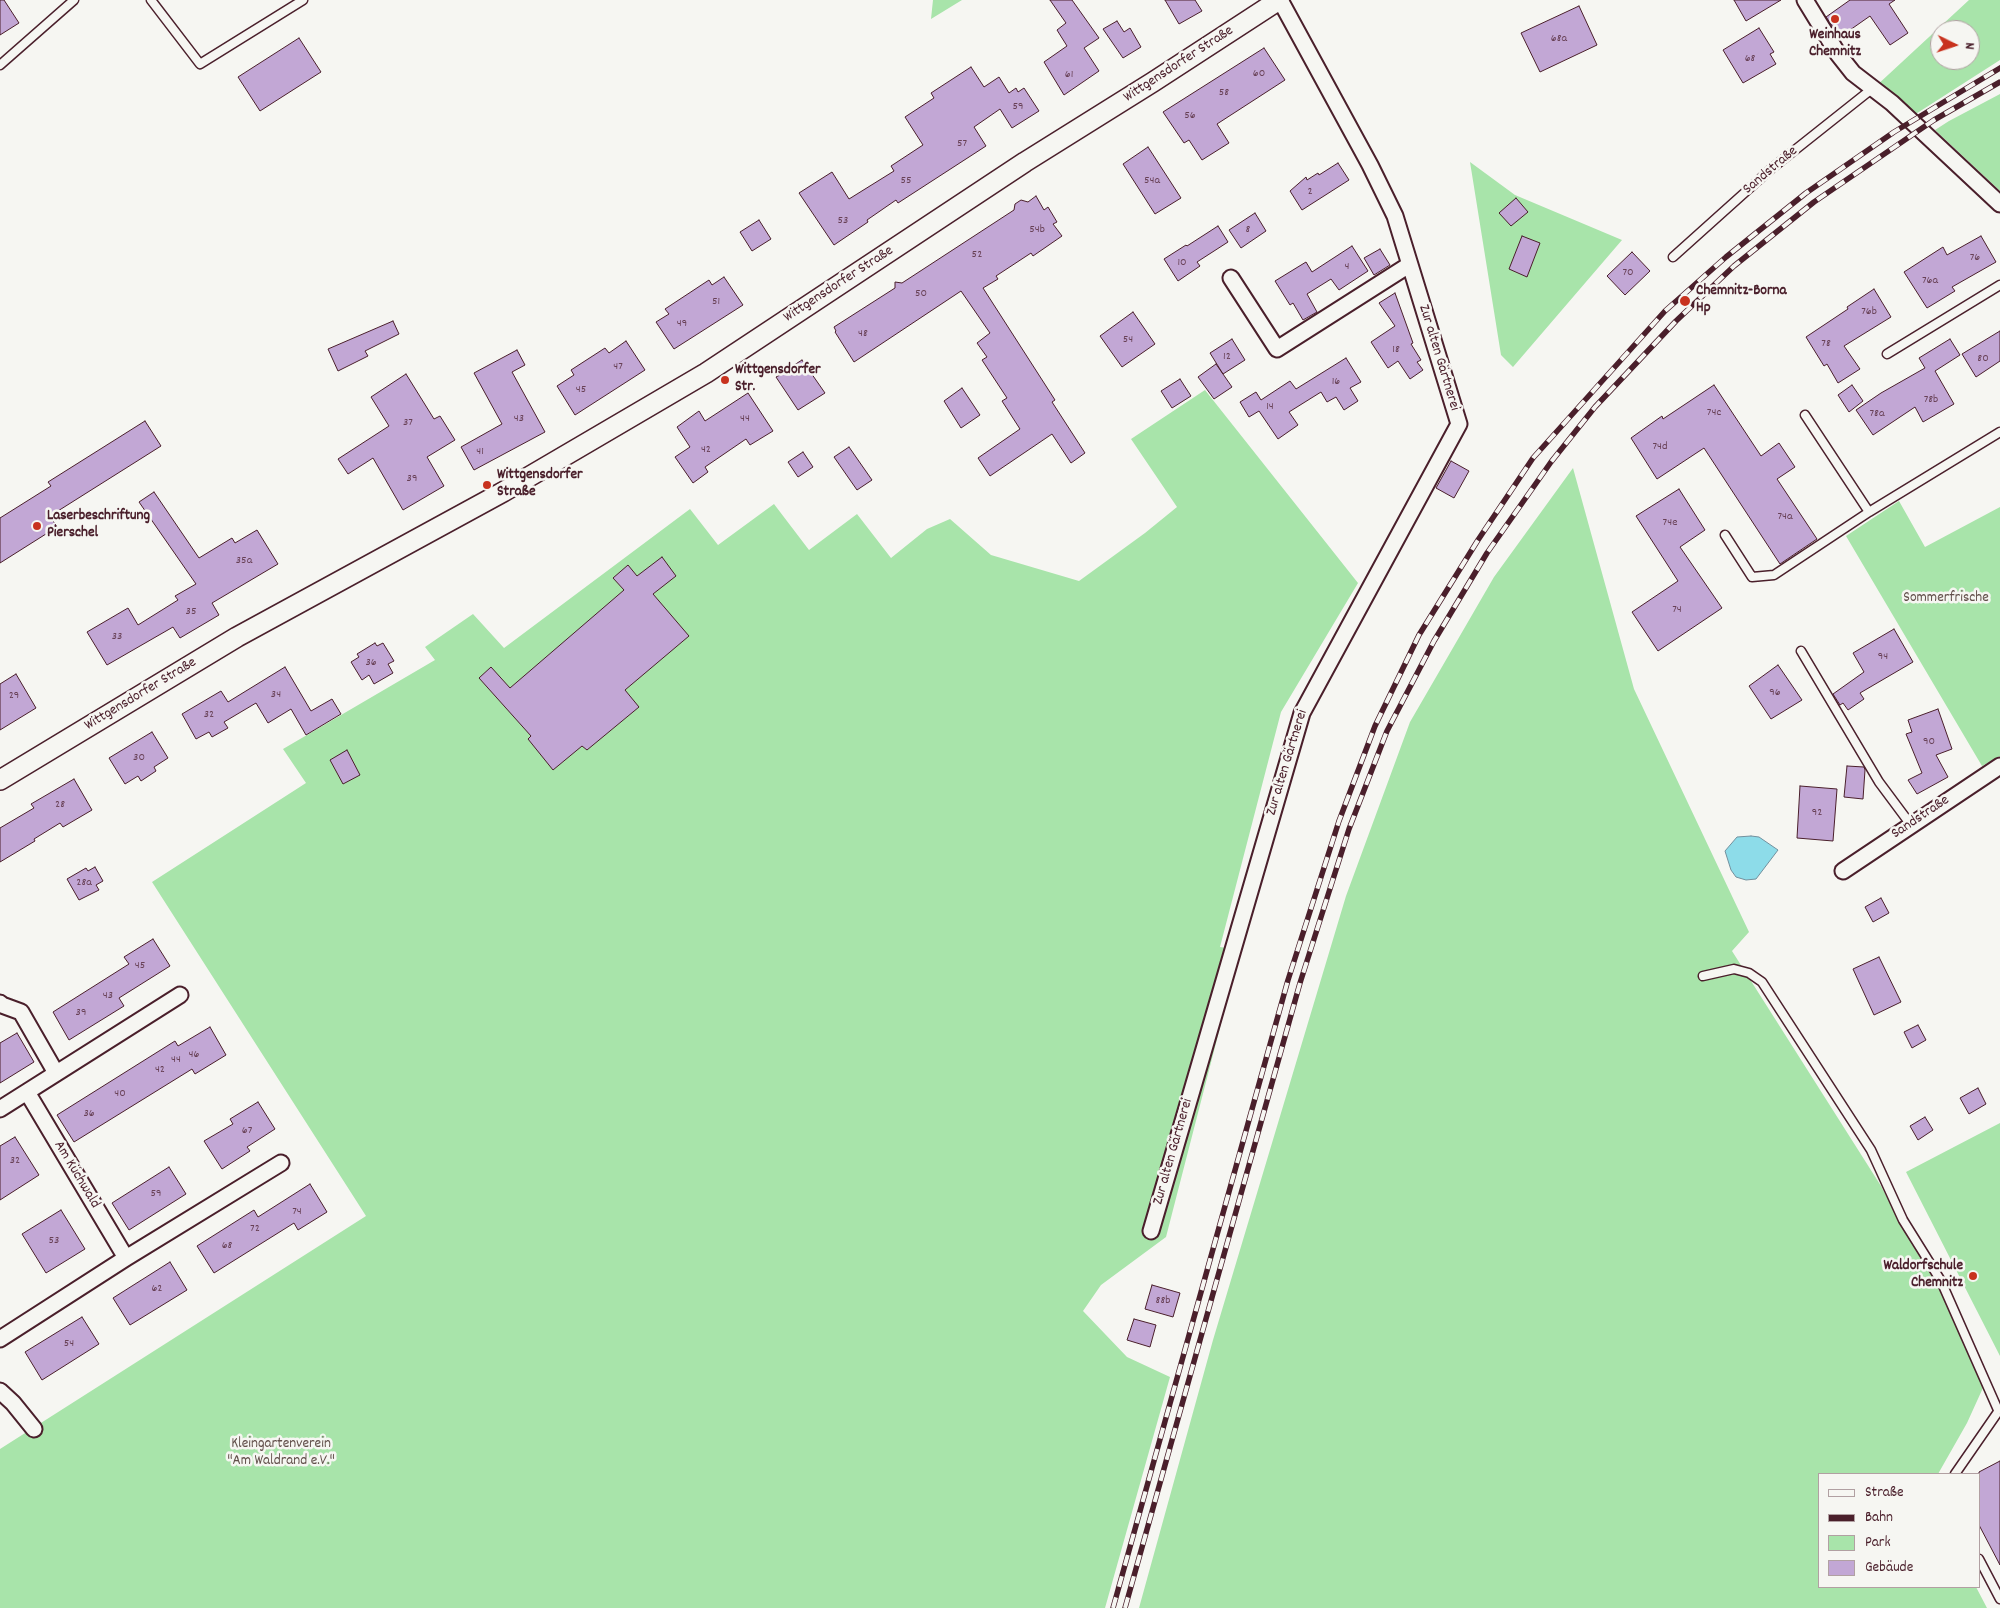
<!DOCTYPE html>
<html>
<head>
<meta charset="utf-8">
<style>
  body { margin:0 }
  #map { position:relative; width:2000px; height:1608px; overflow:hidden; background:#f6f6f2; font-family:Dekko,sans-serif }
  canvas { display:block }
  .legend { position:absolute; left:1818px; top:1473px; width:162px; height:115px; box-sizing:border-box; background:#f6f6f2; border:1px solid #b1a0a2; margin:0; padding:6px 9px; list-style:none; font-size:15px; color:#4a1f2b }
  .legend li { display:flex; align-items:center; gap:10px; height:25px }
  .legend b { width:25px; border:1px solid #b1a0a2 }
  .north { position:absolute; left:1930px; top:20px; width:50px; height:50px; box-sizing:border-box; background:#f6f6f2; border:1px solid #b1a0a2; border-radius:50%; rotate:94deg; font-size:14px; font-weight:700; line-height:20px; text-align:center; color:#4a1f2b }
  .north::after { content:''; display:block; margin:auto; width:18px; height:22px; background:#c8321e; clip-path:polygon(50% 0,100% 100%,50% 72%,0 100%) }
</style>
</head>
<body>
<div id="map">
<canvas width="2000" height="1608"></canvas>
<ul class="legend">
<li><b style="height:6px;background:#f6f6f2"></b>Straße</li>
<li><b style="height:6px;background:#4a1f2b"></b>Bahn</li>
<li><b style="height:14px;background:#a8e4aa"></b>Park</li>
<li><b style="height:14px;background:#c2a7d5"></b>Gebäude</li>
</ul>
<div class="north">N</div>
</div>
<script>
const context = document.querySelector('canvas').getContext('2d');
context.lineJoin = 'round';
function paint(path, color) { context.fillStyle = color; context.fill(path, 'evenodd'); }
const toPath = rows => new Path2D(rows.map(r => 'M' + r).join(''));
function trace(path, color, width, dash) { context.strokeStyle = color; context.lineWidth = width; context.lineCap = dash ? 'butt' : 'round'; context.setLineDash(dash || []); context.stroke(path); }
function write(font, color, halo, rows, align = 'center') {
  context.font = font + ' Dekko,sans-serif'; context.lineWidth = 5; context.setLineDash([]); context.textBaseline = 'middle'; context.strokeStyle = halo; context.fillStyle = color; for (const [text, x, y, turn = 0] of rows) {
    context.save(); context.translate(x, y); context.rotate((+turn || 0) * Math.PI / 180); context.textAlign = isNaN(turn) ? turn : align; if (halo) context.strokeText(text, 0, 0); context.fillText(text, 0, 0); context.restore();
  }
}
paint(toPath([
  [933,0,962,0,931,19],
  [1969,0,2000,0,2000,60,1911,117,1875,87],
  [1940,30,1970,30,1970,60,1940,60],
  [2000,94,2000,191,1935,130,1949,121],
  [1470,162,1515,195,1622,240,1513,367,1501,355],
  [1205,390,1358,583,1281,712,1220,947,1240,950,1166,1237,1101,1285,1083,1311,1127,1357,1170,1377,1105,1608,0,1608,0,1449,366,1216,152,882,306,783,283,749,435,660,425,647,473,614,504,648,690,509,718,545,774,504,809,550,857,514,891,558,927,529,950,519,991,555,1079,581,1145,533,1177,507,1131,439],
  [1573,468,1634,689,1749,932,1732,951,1881,1186,1900,1222,1968,1332,1987,1379,1967,1423,1938,1474,1819,1474,1819,1587,1976,1587,1987,1608,1139,1608,1213,1340,1346,896,1410,722,1494,577],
  [1899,501,1925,547,2000,507,2000,756,1982,766,1846,536],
  [2000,1123,2000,1356,1906,1172]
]), '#a8e4aa');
const water = toPath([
  [1751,836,1759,837,1778,850,1756,879,1746,880,1736,877,1731,870,1725,851,1737,837,1751,836]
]);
paint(water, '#8ddce9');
trace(water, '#72909d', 1);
const building = toPath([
  [0,0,4,0,19,23,0,35,0,0],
  [1050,0,1072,0,1099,38,1084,48,1099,71,1064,95,1044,62,1067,46,1057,30,1066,23,1050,0],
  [1165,0,1195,0,1202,11,1179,24,1165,0],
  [1734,0,1781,0,1746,21,1734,0],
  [1850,0,1895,0,1889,4,1908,33,1890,45,1870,16,1840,37,1826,17,1850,0],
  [1579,6,1597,45,1540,72,1521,33,1579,6],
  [1117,21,1124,32,1130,28,1141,47,1123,58,1103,29,1117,21],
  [1759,28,1774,52,1770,54,1776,64,1743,83,1723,50,1759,28],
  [299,38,321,72,260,111,238,77,299,38],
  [1264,48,1285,80,1217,124,1229,143,1202,160,1189,140,1184,143,1163,112,1264,48],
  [971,67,984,87,999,77,1009,93,1016,88,1018,92,1024,88,1039,111,1012,128,1000,109,974,127,986,146,898,203,896,200,867,220,868,222,834,245,799,193,832,172,849,199,894,171,891,166,923,145,905,117,934,98,931,93,971,67],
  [1148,147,1181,198,1155,214,1123,164,1148,147],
  [1338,163,1349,180,1302,210,1290,191,1306,177,1307,180,1318,173,1319,175,1338,163],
  [1036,196,1044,210,1048,207,1057,222,1053,224,1062,236,1033,256,1031,253,996,276,998,279,983,288,1055,400,1052,402,1085,453,1071,463,1052,434,990,476,978,458,1020,429,1002,401,1007,398,982,360,987,357,977,343,990,333,961,291,854,362,835,332,836,331,834,327,895,288,895,282,902,283,1014,210,1015,204,1021,200,1028,202,1036,196],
  [1516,198,1528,212,1511,226,1499,213,1516,198],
  [1255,213,1266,231,1241,248,1229,230,1255,213],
  [759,220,771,239,752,251,740,232,759,220],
  [1218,226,1228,242,1197,262,1200,266,1178,281,1164,259,1186,245,1187,246,1218,226],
  [1522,236,1540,243,1527,277,1509,269,1522,236],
  [1981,236,1996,262,1952,287,1955,291,1927,308,1904,272,1943,247,1947,255,1981,236],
  [1352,246,1368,271,1339,290,1331,279,1307,294,1317,312,1303,320,1293,303,1290,305,1275,281,1306,262,1312,272,1352,246],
  [1380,249,1390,265,1374,275,1364,258,1380,249],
  [1632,252,1650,271,1625,295,1607,276,1632,252],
  [724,277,743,305,674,349,656,322,669,314,665,309,709,280,712,285,724,277],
  [1874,289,1891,317,1844,346,1860,369,1838,383,1827,364,1824,366,1806,337,1848,309,1847,307,1874,289],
  [1395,293,1413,343,1411,344,1421,360,1417,362,1423,370,1410,379,1398,361,1388,368,1371,342,1395,326,1379,303,1395,293],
  [1133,312,1155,344,1122,367,1100,336,1133,312],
  [393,321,399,334,365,351,368,356,338,371,328,349,393,321],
  [2000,331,2000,361,1976,377,1962,354,2000,331],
  [1232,339,1245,360,1223,374,1210,353,1232,339],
  [1950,339,1960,355,1935,371,1954,404,1923,422,1915,407,1873,435,1856,410,1881,393,1925,368,1919,358,1950,339],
  [626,341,645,370,575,415,557,386,574,375,571,370,605,348,609,353,626,341],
  [517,350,525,365,512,372,545,432,474,470,461,447,502,424,474,373,517,350],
  [1346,358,1361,382,1350,388,1358,401,1344,410,1336,397,1327,402,1321,392,1289,412,1298,425,1278,439,1259,411,1249,417,1240,402,1256,392,1261,400,1290,381,1296,389,1346,358],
  [802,360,825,393,798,410,776,377,780,375,781,370,786,366,791,367,802,360],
  [1216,364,1232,387,1214,399,1198,377,1216,364],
  [406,374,434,419,440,416,455,440,427,457,444,486,403,510,373,458,348,474,338,459,389,426,371,397,406,374],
  [1180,379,1191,396,1172,408,1161,391,1180,379],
  [1714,385,1761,456,1779,443,1795,467,1777,479,1817,539,1780,564,1704,448,1657,479,1631,438,1662,416,1663,419,1714,385],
  [1852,385,1863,401,1849,412,1838,395,1852,385],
  [962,388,980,415,961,428,944,401,962,388],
  [748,393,773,431,750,445,746,439,705,467,708,472,693,483,675,457,690,447,677,427,699,411,705,421,748,393],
  [145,421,161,446,50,516,57,527,0,563,0,518,51,486,48,482,145,421],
  [849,447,872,480,857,490,834,457,849,447],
  [803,452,813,467,798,477,788,462,803,452],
  [1451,461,1469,471,1454,498,1436,488,1451,461],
  [1679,489,1705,530,1680,547,1722,608,1658,651,1632,612,1678,581,1636,516,1679,489],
  [154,492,199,558,232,538,235,543,257,530,278,564,212,603,219,615,180,638,173,627,107,665,87,632,128,608,138,625,178,600,175,596,196,584,139,502,154,492],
  [662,557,676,576,653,594,689,636,625,690,639,707,587,750,582,746,553,770,528,739,531,736,479,678,491,667,510,688,624,590,613,578,628,565,637,576,662,557],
  [1894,629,1913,662,1860,693,1864,699,1848,710,1843,703,1840,705,1833,694,1864,672,1853,653,1894,629],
  [375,643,377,646,383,643,394,661,388,664,393,673,374,684,369,675,362,680,351,662,359,657,357,654,375,643],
  [1778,665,1802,700,1771,719,1749,686,1778,665],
  [285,667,311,711,332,699,341,714,306,735,291,709,268,723,256,703,224,722,228,728,212,737,209,732,196,739,182,714,221,691,228,702,285,667],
  [16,674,36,708,0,730,0,684,16,674],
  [1938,709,1952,749,1936,755,1948,777,1917,794,1908,780,1922,773,1906,734,1912,732,1908,720,1938,709],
  [152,732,168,758,154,767,156,771,141,781,138,776,125,784,109,758,152,732],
  [347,750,360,775,343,784,330,760,347,750],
  [1847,766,1864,767,1865,770,1863,799,1844,797,1847,766],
  [74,779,92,810,63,827,60,823,34,839,35,841,0,862,0,828,34,808,31,804,74,779],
  [1800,786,1837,789,1833,841,1797,838,1800,786],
  [95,867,103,881,96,885,99,890,79,900,67,879,86,868,88,871,95,867],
  [1881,898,1889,913,1873,922,1865,907,1881,898],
  [153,939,170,966,119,998,124,1006,69,1040,53,1012,129,964,124,957,153,939],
  [1879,957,1901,1002,1874,1015,1853,969,1879,957],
  [1918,1025,1926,1040,1912,1048,1904,1032,1918,1025],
  [210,1027,226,1055,195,1074,192,1069,74,1142,57,1115,175,1041,178,1046,210,1027],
  [17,1033,34,1062,0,1083,0,1043,17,1033],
  [1978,1088,1986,1104,1969,1114,1960,1098,1978,1088],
  [258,1102,275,1129,247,1147,250,1151,222,1169,204,1141,233,1124,230,1119,258,1102],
  [1925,1117,1933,1130,1918,1140,1910,1126,1925,1117],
  [15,1137,39,1175,0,1200,0,1146,15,1137],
  [169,1167,186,1194,129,1230,112,1203,169,1167],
  [310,1184,327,1212,298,1230,294,1223,214,1273,197,1246,254,1210,258,1217,310,1184],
  [61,1210,85,1249,46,1273,22,1234,61,1210],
  [170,1262,187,1290,130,1325,113,1298,170,1262],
  [1152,1285,1180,1293,1173,1317,1145,1309,1152,1285],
  [82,1317,99,1344,42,1380,25,1352,82,1317],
  [1134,1319,1156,1325,1150,1347,1127,1340,1134,1319],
  [2000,1461,2000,1565,1979,1525,1979,1472,2000,1461]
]);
paint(building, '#c2a7d5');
trace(building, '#4a1f2b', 1);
const service = toPath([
  [151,0,200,64,303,0],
  [0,65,74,0],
  [1673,257,1771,169,1873,88],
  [1887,354,2000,285],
  [1805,415,1869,512,2000,432],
  [1725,535,1752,577,1774,575,1869,512],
  [1801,651,1879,782,1911,825],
  [1703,976,1734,969,1749,973,1762,982,1871,1150,1903,1220,1941,1281,1998,1410],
  [1955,1474,2000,1409],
  [1979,1559,2000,1599]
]);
const minor = toPath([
  [1805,0,1838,54,1853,73,1892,103,2000,204],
  [1231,278,1277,349,1409,265],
  [1843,871,2000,766],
  [0,1003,2,1005,21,1012,56,1073],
  [27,1092,126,1258],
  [0,1109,180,995],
  [1151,1231,1302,713,1459,424,1395,216,1370,165,1280,0],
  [0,1339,126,1258,281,1163],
  [0,1391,13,1403,34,1429]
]);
const tertiary = toPath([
  [0,780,237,637,503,492,706,373,1025,162,1153,82,1279,0]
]);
trace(service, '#4a1f2b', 11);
trace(minor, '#4a1f2b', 19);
trace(tertiary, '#4a1f2b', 22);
trace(service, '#f6f6f2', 8);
trace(minor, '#f6f6f2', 15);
trace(tertiary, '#f6f6f2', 19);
const rail = toPath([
  [1113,1608,1288,980,1339,821,1375,726,1419,635,1478,540,1533,458,1665,311,1726,257,1806,193,1894,132,2000,68],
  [1125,1608,1300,983,1349,829,1387,731,1434,641,1487,553,1551,462,1595,407,1676,321,1734,266,1814,202,1934,120,2000,82]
]);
trace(rail, '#4a1f2b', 5.5);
trace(rail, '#f6f6f2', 4, [11]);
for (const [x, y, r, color] of [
  [1835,19,5,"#c8321e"],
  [1685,301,6,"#c8321e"],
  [725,380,5,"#c8321e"],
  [487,485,5,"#c8321e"],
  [37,526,5,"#c8321e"],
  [1973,1276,5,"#c8321e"]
]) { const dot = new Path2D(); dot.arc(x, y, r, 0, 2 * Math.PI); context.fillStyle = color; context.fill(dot); trace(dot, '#f6f6f2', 2); }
write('12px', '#684156', null, [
  ["68a",1559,39],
  ["68",1750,59],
  ["60",1259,74],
  ["61",1069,75],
  ["58",1224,93],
  ["59",1018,107],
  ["56",1190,116],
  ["57",962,144],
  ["55",906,181],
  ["54a",1152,181],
  ["2",1310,192],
  ["53",843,221],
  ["54b",1037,230],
  ["8",1248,230],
  ["52",977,255],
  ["76",1975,258],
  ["10",1182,263],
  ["4",1347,267],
  ["70",1628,273],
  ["76a",1930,281],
  ["50",921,294],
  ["51",716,302],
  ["76b",1869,312],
  ["49",682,324],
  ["48",863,334],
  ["54",1128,340],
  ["78",1826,344],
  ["18",1396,350],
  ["12",1227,357],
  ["80",1983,359],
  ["47",618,367],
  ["16",1336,382],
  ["45",581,390],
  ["78b",1931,400],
  ["14",1270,407],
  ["74c",1714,413],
  ["78a",1877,414],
  ["43",519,419],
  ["44",745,419],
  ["37",408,423],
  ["74d",1660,447],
  ["42",706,450],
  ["41",480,452],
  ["39",412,479],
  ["74a",1785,517],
  ["74e",1670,523],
  ["35a",244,561],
  ["74",1677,610],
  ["35",191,612],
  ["33",117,637],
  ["94",1883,657],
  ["36",371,663],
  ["96",1775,693],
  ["34",276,695],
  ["29",14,696],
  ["32",209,715],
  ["90",1929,742],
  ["30",139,758],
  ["28",60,805],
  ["92",1817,813],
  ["28a",84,883],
  ["45",140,966],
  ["43",108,996],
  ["39",81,1013],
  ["46",194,1055],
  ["44",176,1060],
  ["42",160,1070],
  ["40",120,1094],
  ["36",89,1114],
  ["67",247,1131],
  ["32",15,1161],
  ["59",156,1194],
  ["74",297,1212],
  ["72",255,1229],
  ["53",54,1241],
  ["68",227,1246],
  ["62",157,1289],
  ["88b",1163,1301],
  ["54",69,1344]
]);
write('bold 15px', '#4a1f2b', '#f6f6f2', [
  ["Weinhaus",1835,36,"center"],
  ["Chemnitz",1835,53,"center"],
  ["Chemnitz-Borna",1696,292],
  ["Hp",1696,309],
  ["Wittgensdorfer",735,371],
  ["Str.",735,388],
  ["Wittgensdorfer",497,476],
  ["Straße",497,493],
  ["Laserbeschriftung",47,517],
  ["Pierschel",47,534],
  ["Waldorfschule",1963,1267,"right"],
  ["Chemnitz",1963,1284,"right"]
], 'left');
write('15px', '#4a1f2b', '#f6f6f2', [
  ["Wittgensdorfer Straße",1179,65,-33],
  ["Sandstraße",1771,171,-40],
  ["Wittgensdorfer Straße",839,285,-33],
  ["Zur alten Gärtnerei",1438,358,73],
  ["Wittgensdorfer Straße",141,695,-31],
  ["Zur alten Gärtnerei",1288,763,-73],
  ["Sandstraße",1921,818,-34],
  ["Zur alten Gärtnerei",1174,1152,-74],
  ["Am Küchwald",76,1175,59]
]);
write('15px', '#62504b', '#f6f6f2', [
  ["Sommerfrische",1946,599],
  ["Kleingartenverein",281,1445],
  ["\"Am Waldrand e.V.\"",281,1462]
]);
</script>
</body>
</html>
